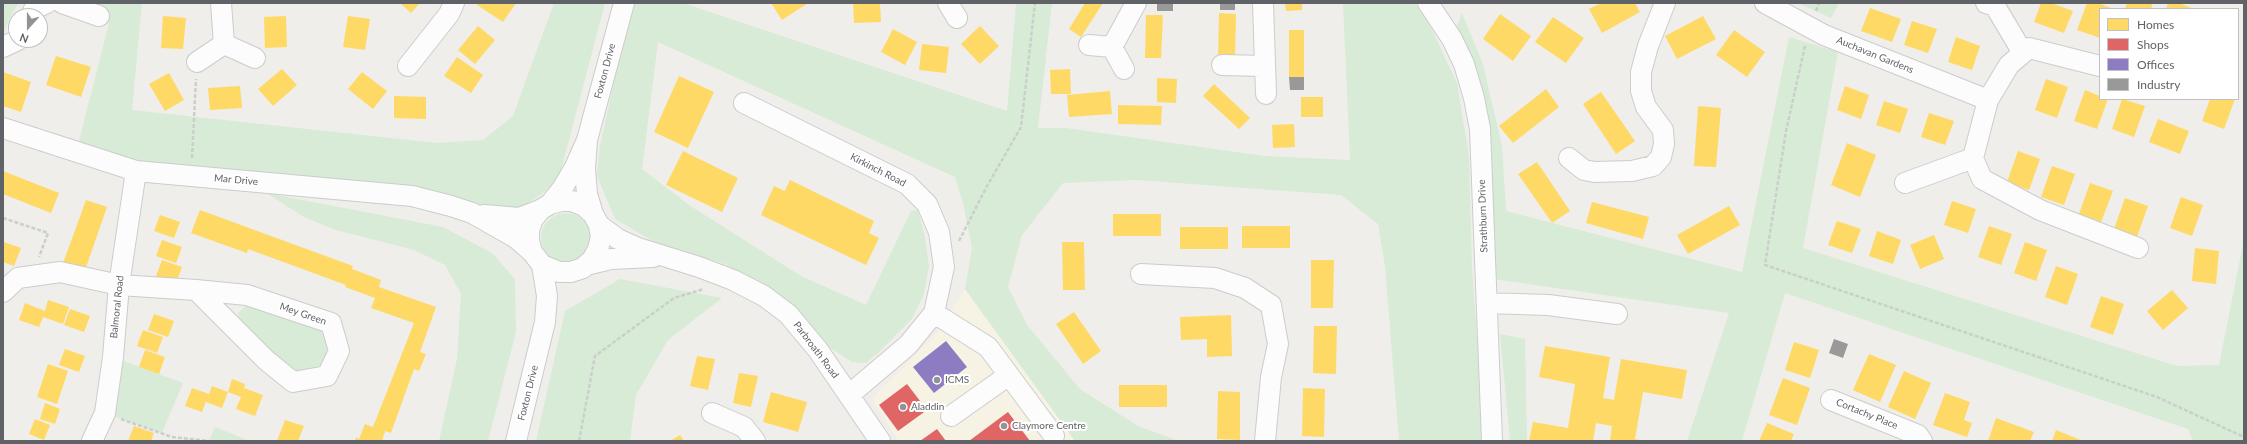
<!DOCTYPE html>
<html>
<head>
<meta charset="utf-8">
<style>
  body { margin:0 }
  #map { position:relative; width:2247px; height:444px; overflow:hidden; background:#efeeea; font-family:Lato,sans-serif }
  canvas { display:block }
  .frame { position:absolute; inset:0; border:4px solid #5f6368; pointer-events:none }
  .legend { position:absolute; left:2099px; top:8px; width:140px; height:92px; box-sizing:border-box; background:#fff; border:1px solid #bfc1c3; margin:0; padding:5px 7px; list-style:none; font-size:12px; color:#5f6368 }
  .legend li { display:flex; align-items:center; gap:8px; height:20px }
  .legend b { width:20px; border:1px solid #bfc1c3 }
  .north { position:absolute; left:8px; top:8px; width:40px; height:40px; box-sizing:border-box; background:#fff; border:1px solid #bfc1c3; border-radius:50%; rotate:201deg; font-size:11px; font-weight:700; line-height:16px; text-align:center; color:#5f6368 }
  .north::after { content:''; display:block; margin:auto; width:14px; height:18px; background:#919496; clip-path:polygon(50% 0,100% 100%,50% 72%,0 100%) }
</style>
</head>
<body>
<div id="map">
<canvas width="2247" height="444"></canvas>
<div class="frame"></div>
<ul class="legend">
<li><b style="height:11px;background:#ffd966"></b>Homes</li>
<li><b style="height:11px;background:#e06666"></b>Shops</li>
<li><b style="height:11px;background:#8e7cc3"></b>Offices</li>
<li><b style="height:11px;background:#999"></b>Industry</li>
</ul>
<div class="north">N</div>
</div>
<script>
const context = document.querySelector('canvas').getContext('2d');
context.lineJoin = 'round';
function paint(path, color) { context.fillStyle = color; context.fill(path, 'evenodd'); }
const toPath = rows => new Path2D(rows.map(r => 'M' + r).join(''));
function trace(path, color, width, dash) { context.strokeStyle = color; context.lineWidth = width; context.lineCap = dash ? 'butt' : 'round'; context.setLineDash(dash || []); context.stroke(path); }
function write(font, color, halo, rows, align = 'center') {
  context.font = font + ' Lato,sans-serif'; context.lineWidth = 4; context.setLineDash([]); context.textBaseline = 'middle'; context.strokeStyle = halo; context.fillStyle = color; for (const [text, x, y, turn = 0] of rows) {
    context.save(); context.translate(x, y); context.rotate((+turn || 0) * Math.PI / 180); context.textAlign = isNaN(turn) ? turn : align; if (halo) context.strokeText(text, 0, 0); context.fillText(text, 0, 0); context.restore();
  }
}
paint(toPath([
  [965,289,1075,441,899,441,872,399,938,332]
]), '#f7f3e4');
paint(toPath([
  [3,3,19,3,12,13,4,32],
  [90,3,142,3,132,110,437,143,483,140,513,116,554,3,605,3,558,182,519,210,412,196,136,171,76,153,109,23,107,9],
  [631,3,683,3,1007,111,1016,3,1052,3,1038,128,1066,128,1264,156,1350,160,1343,3,1414,3,1425,15,1457,83,1469,156,1472,267,1484,441,1399,441,1385,266,1378,224,1341,195,1137,180,1063,183,1022,235,1008,287,1027,325,1080,389,1138,426,1179,441,1075,441,965,289,972,248,963,203,955,177,658,42,642,169,689,205,801,276,866,305,911,211,918,210,925,237,929,266,924,294,912,319,879,352,866,363,852,362,829,347,795,309,725,264,656,243,615,219,597,176,600,146],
  [1798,3,1839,3,1831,18],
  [1462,13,1483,64,1494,112,1502,146,1506,211,1742,272,1789,37,1838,52,1803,248,2177,366,2219,365,2244,239,2244,441,2193,441,2188,429,1785,293,1742,441,1687,441,1729,313,1486,278,1480,129,1452,39],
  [266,193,443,227,492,253,515,279,516,332,488,441,439,441,457,359,461,294,445,265,414,250,336,230,304,217],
  '541 238a25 25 0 1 1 50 0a25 25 0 1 1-50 0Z',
  [620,279,722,298,668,340,636,395,630,441,536,441,565,311],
  [247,305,327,331,333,348,329,365,299,377,241,331,238,313],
  [1500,334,1525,339,1527,441,1510,441],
  [113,357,183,383,162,433,105,413],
  [215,427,250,441,209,441]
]), '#d8ebd6');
paint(toPath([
  [400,3,420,3,411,13],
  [478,3,516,3,503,22,477,5],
  [771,3,808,3,782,20],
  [853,3,880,3,881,22,854,23],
  [1085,3,1103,3,1081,37,1069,29],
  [1285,3,1302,3,1302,10,1286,11],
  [1601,3,1635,3,1640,12,1602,33,1589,9],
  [2041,3,2051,3,2073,11,2064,33,2034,22],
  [2087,3,2098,3,2111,8,2100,9,2100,38,2077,30],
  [2127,3,2153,3,2151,9,2125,9],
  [2168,3,2179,3,2194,9,2166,9],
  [1870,8,1901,19,1892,42,1861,31],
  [1219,13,1236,14,1235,57,1218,56],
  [1500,14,1531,36,1513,61,1483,39],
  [1146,15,1163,15,1161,58,1145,58],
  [163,16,186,18,183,49,161,48],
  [286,16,287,47,265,48,264,17],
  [348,16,370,19,365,50,343,47],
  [1703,16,1716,39,1677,59,1665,36],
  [1553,17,1584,38,1566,63,1535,42],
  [1912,21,1937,29,1928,53,1904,45],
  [478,26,495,40,475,64,458,50],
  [980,26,999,46,980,64,961,44],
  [893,29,917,42,905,65,881,52],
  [1289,30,1304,30,1304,77,1289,77],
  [1734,30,1765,52,1747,77,1716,55],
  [1956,37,1980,46,1972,70,1948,62],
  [922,44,949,47,946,73,919,70],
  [56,56,91,67,81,97,46,85],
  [457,57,483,75,471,93,444,76],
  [282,69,297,85,273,106,258,89],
  [1070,69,1071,94,1051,94,1050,70],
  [3,72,31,82,21,112,3,106],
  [362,72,387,91,373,109,348,89],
  [169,73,184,100,165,111,149,84],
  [679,76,714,92,688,148,654,132],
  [1157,78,1177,79,1176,103,1157,102],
  [2046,79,2068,87,2057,118,2035,110],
  [1214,84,1250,118,1239,129,1203,96],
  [240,86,242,108,210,110,208,88],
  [1845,86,1869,95,1861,119,1837,110],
  [1546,89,1559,107,1513,143,1499,126],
  [2085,90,2100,96,2100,99,2108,99,2097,129,2074,121],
  [1110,91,1112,114,1069,117,1067,95],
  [1601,92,1635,141,1616,154,1583,104],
  [394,96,426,97,426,119,394,118],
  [1301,97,1323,97,1323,117,1301,117],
  [2122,99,2145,106,2134,137,2112,129],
  [2210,99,2235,99,2224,129,2202,121],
  [1884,101,1908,109,1900,133,1876,125],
  [1118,105,1162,106,1161,125,1118,124],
  [1698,106,1721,108,1716,167,1694,166],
  [1929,113,1954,121,1945,145,1921,137],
  [2158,119,2189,131,2180,154,2149,142],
  [1294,124,1295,147,1273,148,1272,125],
  [1847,143,1876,155,1860,197,1831,185],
  [683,151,738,178,722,212,666,185],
  [2018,151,2040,159,2029,190,2007,182],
  [1537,162,1570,211,1552,223,1518,174],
  [2052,166,2075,174,2064,205,2041,197],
  [3,171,59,193,51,213,3,194],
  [790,180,874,221,869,233,879,238,866,265,761,215,774,186,785,191],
  [2090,183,2113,191,2101,222,2079,214],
  [2181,197,2203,205,2192,236,2170,228],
  [2125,198,2148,206,2137,237,2114,229],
  [86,200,107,207,84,273,62,266],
  [1952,201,1976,209,1968,233,1944,225],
  [1592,202,1649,217,1643,239,1586,223],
  [1729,206,1740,225,1688,254,1677,235],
  [200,210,353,266,352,269,381,280,379,287,436,307,420,352,426,354,419,371,414,369,391,433,385,431,382,441,355,441,356,437,359,439,365,424,373,427,414,323,371,308,375,298,345,287,346,285,248,249,247,253,191,233],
  [1113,214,1161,214,1161,236,1113,236],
  [160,215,180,222,174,238,154,231],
  [1837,221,1861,229,1852,253,1828,245],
  [1242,226,1290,226,1290,248,1242,248],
  [1989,226,2012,234,2001,265,1978,257],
  [1180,227,1228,227,1228,249,1180,249],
  [1877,231,1901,240,1893,264,1869,256],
  [1934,235,1944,259,1920,269,1910,245],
  [162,240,182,247,176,263,156,256],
  [4,242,21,248,14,266,3,262],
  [1062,242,1084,242,1085,290,1063,290],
  [2025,242,2047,250,2036,281,2014,273],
  [2195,248,2219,251,2216,284,2192,281],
  [162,260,182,267,176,283,156,276],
  [1311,260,1334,260,1333,308,1311,308],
  [2056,266,2078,274,2067,305,2045,297],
  [2172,290,2188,308,2163,330,2147,311],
  [2101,296,2124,304,2113,335,2090,327],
  [48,300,69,307,63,324,43,317,39,327,19,320,25,303,45,311],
  [70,309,90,316,84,332,64,325],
  [1074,312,1101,351,1083,364,1056,324],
  [154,314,174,321,168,337,148,330],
  [1231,315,1232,356,1207,357,1207,339,1181,340,1180,317],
  [1314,326,1337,326,1336,374,1313,373],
  [143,330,163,337,157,353,137,346],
  [1794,342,1819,350,1810,378,1785,370],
  [1545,346,1610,357,1603,398,1614,400,1621,359,1687,370,1682,399,1643,392,1635,439,1645,441,1610,441,1612,426,1596,423,1593,441,1529,441,1533,422,1568,428,1575,384,1539,377],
  [65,349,85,356,79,372,59,365],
  [145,350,165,357,159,374,139,367],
  [1869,354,1896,365,1880,402,1853,390],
  [697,356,715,359,708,390,690,386],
  [48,364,68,371,57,404,37,397],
  [1904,371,1931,383,1915,419,1888,407],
  [739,373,758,376,751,407,733,403],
  [1783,378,1810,388,1797,425,1769,415],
  [232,379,245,384,244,388,263,395,255,416,236,409,241,397,228,392,222,408,206,402,206,401,202,412,185,406,192,388,209,394,212,386,228,392],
  [1119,385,1167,385,1167,407,1119,407],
  [1303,388,1325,389,1324,437,1302,436],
  [1218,391,1240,392,1240,440,1217,439],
  [771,392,807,402,798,432,763,422],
  [1945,393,1970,402,1964,420,1972,423,1967,437,1933,425],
  [45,403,60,409,55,424,40,419],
  [1996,418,2034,432,2030,441,1988,441],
  [35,419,50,425,44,440,29,434],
  [285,420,304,426,298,441,277,441],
  [1767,423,1794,434,1791,441,1759,441],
  [134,426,154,433,151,441,128,441],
  [2056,430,2083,441,2052,441],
  [680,435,684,441,670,441]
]), '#ffd966');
paint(toPath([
  [907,384,927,410,898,431,879,405],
  [1008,412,1030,441,969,441],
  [937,429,946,441,920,441]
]), '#e06666');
paint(toPath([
  [946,341,967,367,934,393,913,367]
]), '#8e7cc3');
paint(toPath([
  [1157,3,1173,3,1173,11,1157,11],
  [1220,3,1235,3,1235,10,1220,10],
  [1289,77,1304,77,1304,90,1290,90],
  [1834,339,1848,344,1843,358,1829,353]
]), '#999');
const minor = toPath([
  [62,3,99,16],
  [221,3,224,44],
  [948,3,957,18],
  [1263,3,1266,94],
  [1428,3,1452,39,1464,64,1474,98,1480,129,1492,441],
  [1765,3,1824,35,1988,100],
  [1986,3,1995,6,2023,53],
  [31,16,34,9,47,3],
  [1089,45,1112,47,1124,69],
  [3,47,18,40],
  [1112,47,1136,3],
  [197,62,224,44,255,58],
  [1222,65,1264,66],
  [408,66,449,14,454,3],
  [2100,66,2029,48,2009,65,1988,100,1973,158,1982,179,2040,210,2138,248],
  [744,103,907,184,927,204,939,232,944,267,934,313,908,345,849,395],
  [3,128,136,171,412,196,451,206,472,213,516,238,532,252],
  [587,140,585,169,587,194,593,214,599,225,601,237,598,249,592,260,583,268,571,272,559,272,542,265,532,252,529,241,529,230,533,219,540,210,550,204,562,189,575,167,587,140,624,3],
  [1569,158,1584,170,1595,172,1632,171,1653,166,1661,157,1664,144,1663,130,1646,107,1641,91,1641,72,1648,46,1665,3],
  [1905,183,1973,158],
  [550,204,561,201,572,201,584,206,593,214],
  [484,215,519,218,540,210],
  [599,225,618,239,638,248,699,267,733,280,764,296,788,314,818,350,880,441],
  [586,265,611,259,653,257],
  [1141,274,1215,278,1245,288,1271,305,1278,344,1271,377,1265,441],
  [3,292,18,278,60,272,119,285,196,290,247,295,331,323,339,351,327,376,293,382,266,360,196,290],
  [1487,303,1548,305,1617,314],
  [934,313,988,347,1054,436],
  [1831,400,1918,435,1922,441],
  [712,413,744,427,755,441],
  [951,416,1009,375],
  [92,441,105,413,113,357,119,285,136,171],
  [516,441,545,322,547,296,542,265]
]);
trace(minor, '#cbcccc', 22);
trace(toPath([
  [1816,11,1819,3],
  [1805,46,1786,131,1765,265,2157,397,2244,437],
  [192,158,196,79],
  [3,218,48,233,39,257],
  [959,241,987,186,1021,127,1035,3],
  [121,419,172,437,209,441],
  [579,441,595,356,674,298,704,289]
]), '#cacfcc', 2.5, [4, 2]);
trace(minor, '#fdfcfc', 20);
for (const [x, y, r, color] of [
  [937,380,4,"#919496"],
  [903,407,4,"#919496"],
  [1004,426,4,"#919496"]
]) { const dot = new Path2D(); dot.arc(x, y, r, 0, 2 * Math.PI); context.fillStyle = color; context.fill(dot); trace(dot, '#fff', 1.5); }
write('10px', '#5f6368', '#fff', [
  ["Auchavan Gardens",1875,55,22],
  ["Foxton Drive",605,71,-75],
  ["Kirkinch Road",878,170,27],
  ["Mar Drive",236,180,5],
  ["Strathburn Drive",1483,216,-92],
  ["Balmoral Road",117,307,-84],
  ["Mey Green",303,314,19],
  ["Parbroath Road",816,350,53],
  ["Foxton Drive",528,393,-76],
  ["Cortachy Place",1867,414,22]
]);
write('10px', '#5f6368', '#fff', [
  ["ICMS",945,380],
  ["Aladdin",911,407],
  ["Claymore Centre",1012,426]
], 'left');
</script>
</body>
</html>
